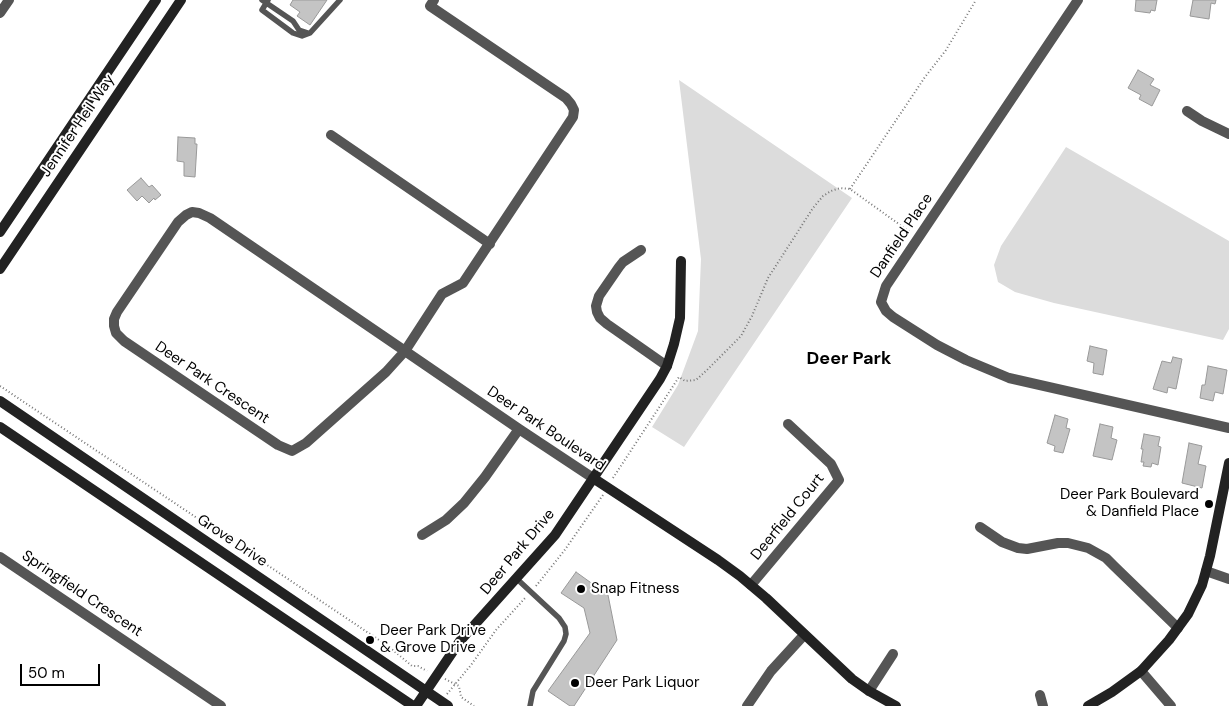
<!DOCTYPE html>
<html>
<head>
<meta charset="utf-8">
<style>
	body { margin:0 }
	#map { position:relative; width:1229px; height:706px; overflow:hidden; background:#fff; font-family:"DM Sans",sans-serif }
	canvas { display:block }
	.scale { position:absolute; left:20px; top:664px; width:80px; height:22px; box-sizing:border-box; border:2px solid #000; border-top:0; padding-left:6px; font-size:15px; line-height:18px; white-space:nowrap; color:#000; -webkit-text-stroke:4px #fff; paint-order:stroke }
</style>
</head>
<body>
<div id="map">
<canvas width="1229" height="706"></canvas>
<div class="scale">50 m</div>
</div>
<script>
const ctx = document.querySelector('canvas').getContext('2d');
ctx.lineJoin = 'round';
function fill(path, color) { ctx.fillStyle = color; ctx.fill(path, 'evenodd'); }
const poly = rows => new Path2D(rows.map(r => 'M' + r).join(''));
function trace(path, color, width, dash) { ctx.strokeStyle = color; ctx.lineWidth = width; ctx.lineCap = dash ? 'butt' : 'round'; ctx.setLineDash(dash || []); ctx.stroke(path); }
function drawText(font, color, halo, rows, align = 'center') {
  ctx.font = font + ' "DM Sans",sans-serif'; ctx.lineWidth = 4; ctx.setLineDash([]); ctx.textBaseline = 'middle'; ctx.strokeStyle = halo; ctx.fillStyle = color; for (const [text, x, y, turn = 0] of rows) {
    ctx.save(); ctx.translate(x, y); ctx.rotate((+turn || 0) * Math.PI / 180); ctx.textAlign = isNaN(turn) ? turn : align; if (halo) ctx.strokeText(text, 0, 0); ctx.fillText(text, 0, 0); ctx.restore();
  }
}
const green = poly([
	[679,80,852,198,684,447,652,427,678,385,698,331,701,259],
	[1066,147,1229,241,1229,329,1223,340,1054,303,1015,292,998,282,994,265,1001,246]
]);
const building = poly([
	[293,0,327,0,310,25,297,16,300,12,290,5,293,0],
	[1136,0,1157,0,1155,11,1151,10,1150,13,1135,11,1136,0],
	[1193,0,1216,0,1215,4,1211,3,1209,19,1190,16,1193,0],
	[1138,70,1154,79,1150,85,1160,90,1152,106,1139,99,1141,95,1128,88,1138,70],
	[178,137,195,138,195,144,197,144,195,177,184,176,184,162,177,161,178,137],
	[141,178,149,187,152,185,161,195,155,200,154,198,149,203,142,196,137,201,127,190,141,178],
	[1090,346,1107,350,1103,375,1093,373,1094,363,1087,361,1090,346],
	[1173,357,1182,359,1176,389,1168,387,1167,393,1153,389,1162,361,1171,363,1173,357],
	[1208,366,1227,370,1223,394,1215,392,1213,401,1200,398,1202,385,1205,385,1208,366],
	[1055,415,1068,419,1066,428,1070,429,1063,453,1054,451,1055,446,1047,443,1055,415],
	[1100,424,1113,427,1111,438,1117,440,1112,460,1093,456,1100,424],
	[1144,434,1160,437,1158,446,1161,447,1158,465,1152,463,1151,467,1143,466,1144,462,1141,462,1143,449,1141,449,1144,434],
	[1189,443,1202,446,1198,464,1206,466,1202,488,1182,483,1189,443],
	[576,572,608,595,617,640,574,706,570,706,548,691,590,633,584,608,561,593,576,572]
]);
const path = poly([
	[850,189,925,77,946,50,976,0],
	[0,386,388,646,412,666,418,666,427,671],
	[613,478,679,377,685,381,696,380,707,370,741,336,752,316,768,278,813,208,823,196,831,191,840,188,850,189,910,232],
	[536,586,564,551,603,495],
	[445,679,459,686,461,697,474,706],
	[447,694,471,665,496,630,526,597]
]);
const lane = poly([
	[262,0,293,21,299,30,308,33],
	[268,0,262,10,293,33,302,36,310,33,340,0],
	[517,579,559,618,565,627,566,634,564,641,533,691,530,706]
]);
const street = poly([
	[434,0,430,6,566,98,571,104,574,110,573,117,463,283,442,294,405,351,386,372,306,443,292,451,278,445,124,341,116,333,114,326,114,319,117,312,178,222,186,215,192,212,199,213,210,218,405,351,519,429,593,478],
	[1078,0,886,286,881,302,886,311,893,317,937,345,966,360,1009,378,1229,428],
	[0,13,9,0],
	[1187,111,1202,121,1229,134],
	[331,135,490,244],
	[641,250,623,262,619,267,599,296,596,306,597,312,600,318,607,324,667,366],
	[980,527,1002,542,1018,548,1027,549,1058,543,1068,543,1088,548,1106,558,1114,566,1178,628],
	[422,535,446,520,464,503,485,477,519,429],
	[0,557,221,706],
	[1206,571,1229,579],
	[751,585,839,480,831,464,788,424],
	[1141,671,1171,706],
	[869,691,893,654],
	[1040,695,1043,706],
	[747,706,771,671,804,635]
]);
const secondary = poly([
	[0,232,156,0],
	[0,269,181,0],
	[0,401,448,706],
	[0,427,413,706],
	[593,478,718,560,740,576,766,598,852,679,869,691,896,706],
	[416,706,460,641,555,535,660,379,667,366,674,344,680,318,681,261],
	[1088,706,1112,692,1141,671,1169,640,1188,614,1202,585,1210,556,1229,463]
]);
const markers = [
	[1209,504,5,"#000"],
	[581,589,5,"#000"],
	[370,640,5,"#000"],
	[575,683,5,"#000"]
];
const streetNames = [
	["Jennifer Heil Way",78,126,-56],
	["Danfield Place",902,236,-56],
	["Deer Park Crescent",212,383,34],
	["Deer Park Boulevard",546,429,34],
	["Deerfield Court",788,517,-51],
	["Grove Drive",232,541,34],
	["Deer Park Drive",518,552,-50],
	["Springfield Crescent",82,594,34]
];
const poiNames = [
	["Deer Park Boulevard",1199,495,"right"],
	["& Danfield Place",1199,512,"right"],
	["Snap Fitness",591,589],
	["Deer Park Drive",380,631],
	["& Grove Drive",380,648],
	["Deer Park Liquor",585,683]
];
const quarterNames = [
	["Deer Park",849,359]
];
fill(green, '#dcdcdc');
fill(building, '#c4c4c4');
trace(building, '#999', 1);
trace(path, '#777', 2, [1, 2.5]);
trace(lane, '#555', 5.5);
trace(street, '#555', 10);
trace(secondary, '#222', 10);
for (const [x, y, r, color] of markers) { const dot = new Path2D(); dot.arc(x, y, r, 0, 2 * Math.PI); ctx.fillStyle = color; ctx.fill(dot); trace(dot, '#fff', 2); }
drawText('15px', '#000', '#fff', streetNames);
drawText('15px', '#000', '#fff', poiNames, 'left');
drawText('bold 18px', '#000', '#fff', quarterNames);
</script>
</body>
</html>
